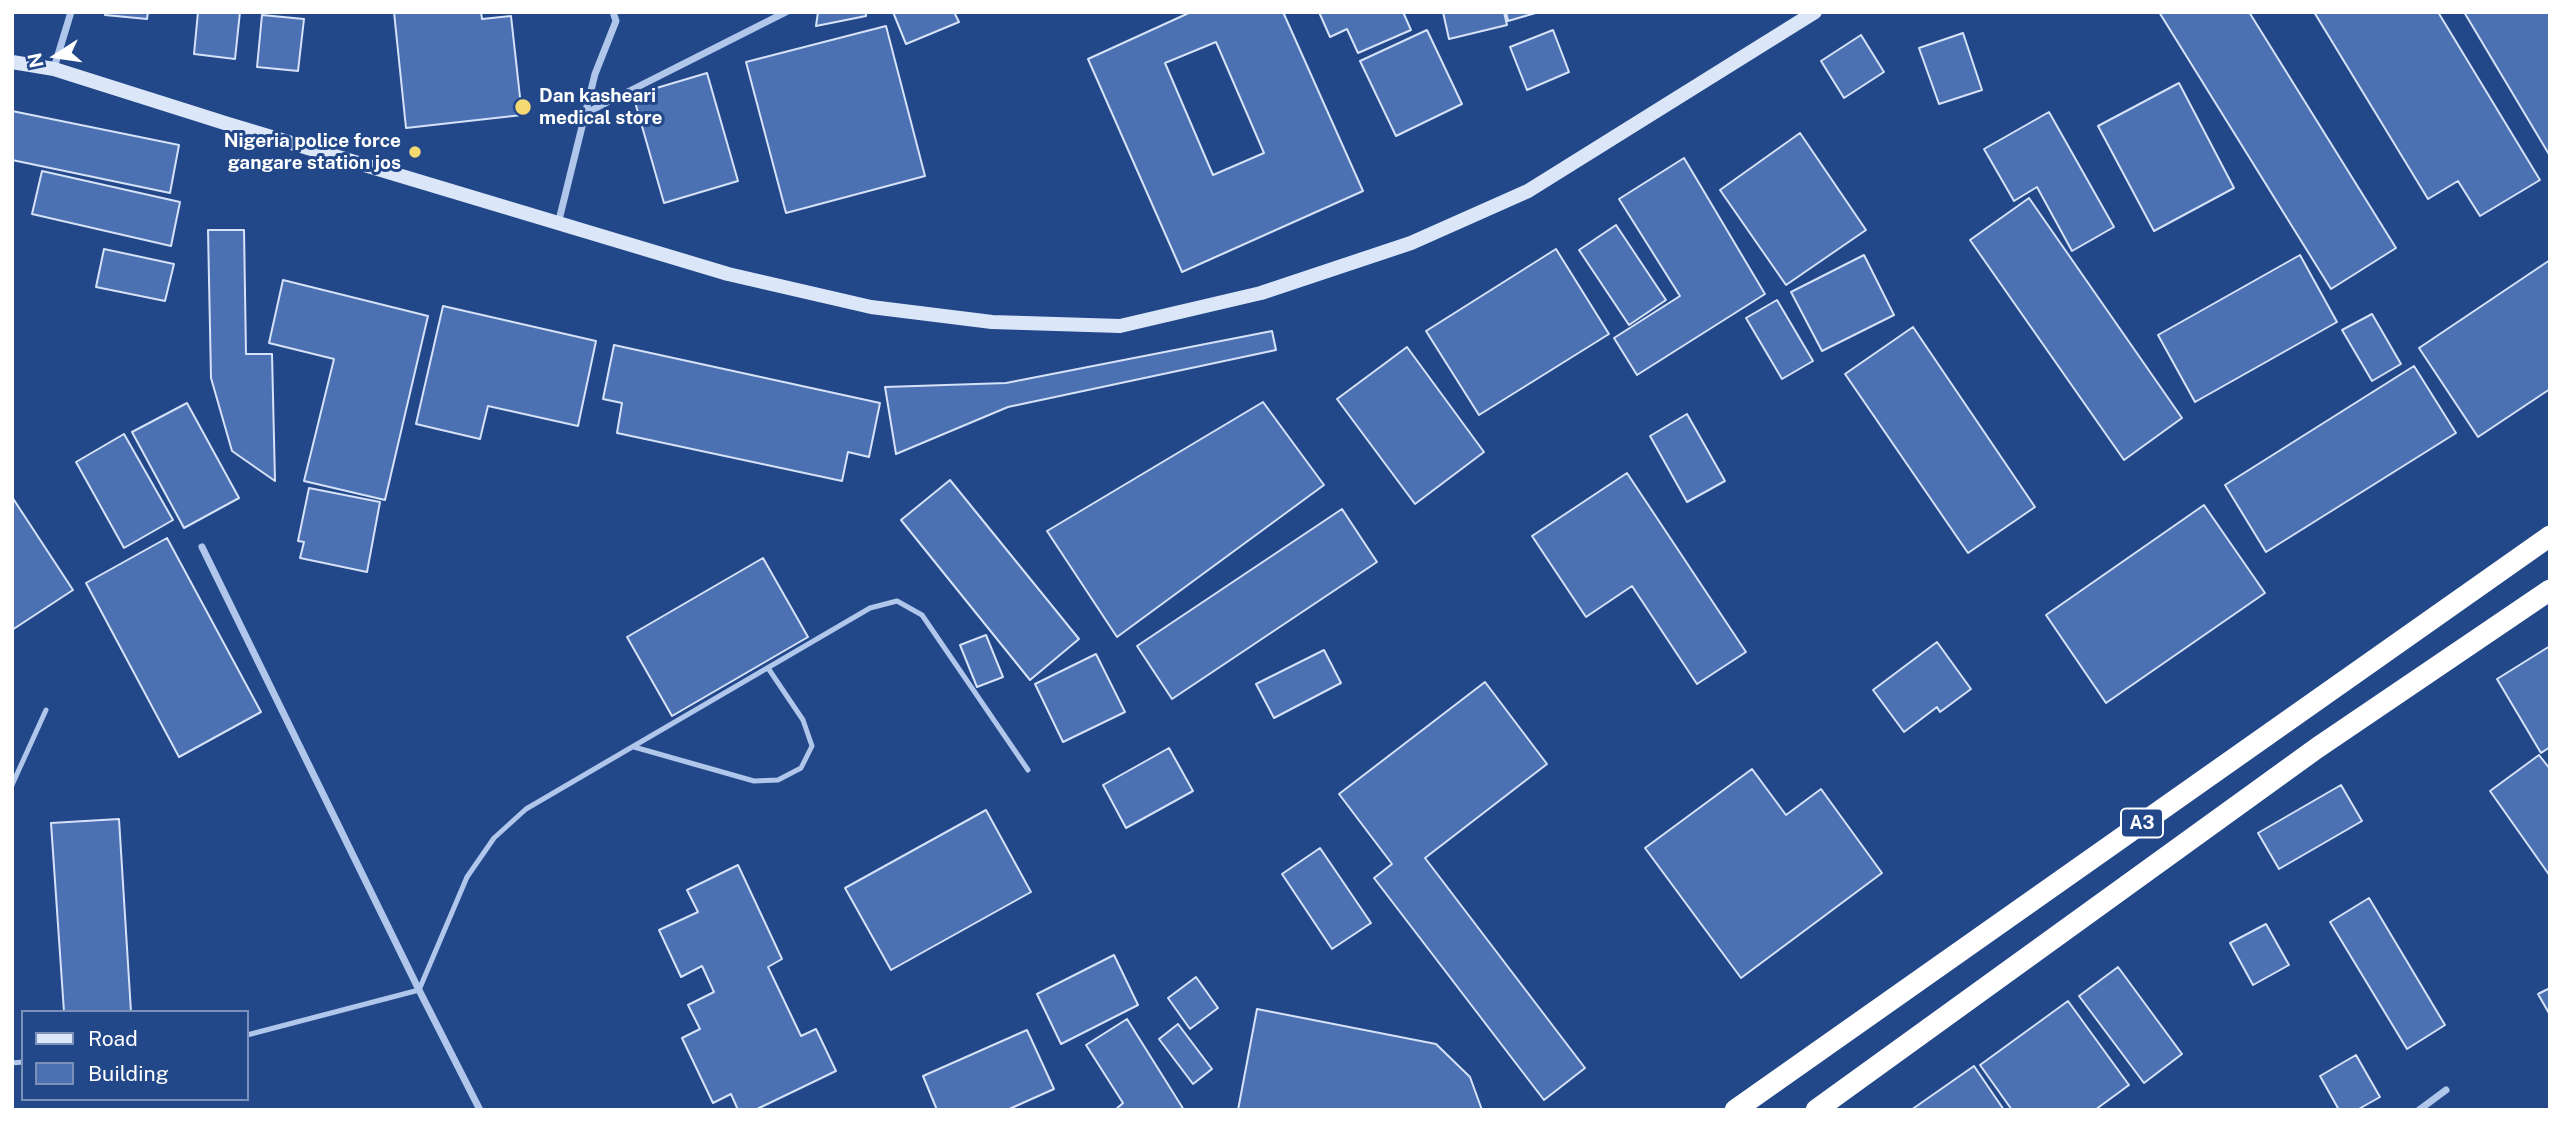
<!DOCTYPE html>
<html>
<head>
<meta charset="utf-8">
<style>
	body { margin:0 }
	#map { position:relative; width:2562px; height:1122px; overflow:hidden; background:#23488a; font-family:"Public Sans",sans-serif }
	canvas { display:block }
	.frame { position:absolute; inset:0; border:14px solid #fff; pointer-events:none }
	.legend { position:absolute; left:21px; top:1010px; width:228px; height:91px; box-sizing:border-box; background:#23488a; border:2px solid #7b91b9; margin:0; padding:9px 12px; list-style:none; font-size:21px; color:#fff }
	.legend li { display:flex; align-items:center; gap:14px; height:35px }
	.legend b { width:35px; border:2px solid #7b91b9 }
	.north { position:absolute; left:21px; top:21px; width:70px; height:70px; -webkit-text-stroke:5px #23488a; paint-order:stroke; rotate:258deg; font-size:19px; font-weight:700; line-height:28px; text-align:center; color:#fff }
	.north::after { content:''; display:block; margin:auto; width:24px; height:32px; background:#fff; clip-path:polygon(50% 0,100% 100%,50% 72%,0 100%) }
</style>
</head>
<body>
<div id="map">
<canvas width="2562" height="1122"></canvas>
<div class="frame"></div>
<ul class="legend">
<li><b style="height:9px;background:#dbe6f8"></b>Road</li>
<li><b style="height:19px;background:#4c71b2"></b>Building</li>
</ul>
<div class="north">N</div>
</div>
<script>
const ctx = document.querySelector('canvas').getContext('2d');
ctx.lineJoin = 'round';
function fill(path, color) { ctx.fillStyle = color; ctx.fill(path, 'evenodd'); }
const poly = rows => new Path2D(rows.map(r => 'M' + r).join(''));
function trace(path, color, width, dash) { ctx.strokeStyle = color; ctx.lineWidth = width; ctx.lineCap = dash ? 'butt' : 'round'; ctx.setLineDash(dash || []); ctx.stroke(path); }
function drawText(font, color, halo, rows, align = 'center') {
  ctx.font = font + ' "Public Sans",sans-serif'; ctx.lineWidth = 6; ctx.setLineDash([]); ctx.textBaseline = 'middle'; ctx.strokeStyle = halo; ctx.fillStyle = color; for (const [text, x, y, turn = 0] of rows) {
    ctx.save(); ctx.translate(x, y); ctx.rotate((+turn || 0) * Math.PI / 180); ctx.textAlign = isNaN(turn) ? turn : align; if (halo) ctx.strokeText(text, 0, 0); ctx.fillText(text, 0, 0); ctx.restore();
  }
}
const building = poly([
	[106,12,148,12,147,19,105,15,106,12],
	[198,12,240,12,235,59,194,54,198,12],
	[394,12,481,12,482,19,511,16,522,115,406,128,394,12],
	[818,12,866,12,866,16,816,26,818,12],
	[893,12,954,12,959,22,906,44,893,12],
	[1191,12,1283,12,1363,191,1182,272,1088,59,1191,12],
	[1216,42,1264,153,1213,175,1165,63,1216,42],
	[1319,12,1403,12,1411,30,1358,53,1347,29,1330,37,1319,12],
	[1443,12,1504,12,1507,25,1449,39,1443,12],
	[1506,12,1539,12,1508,21,1506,12],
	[2159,12,2249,12,2396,248,2331,289,2159,12],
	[2314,12,2438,12,2540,180,2480,216,2458,181,2428,199,2314,12],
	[2464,12,2550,12,2550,156,2464,12],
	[262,15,304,19,298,71,257,67,262,15],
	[886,26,925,176,786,213,746,62,886,26],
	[1427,30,1462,104,1396,136,1360,61,1427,30],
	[1553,30,1569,72,1527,90,1510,47,1553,30],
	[1963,33,1982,90,1939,104,1919,48,1963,33],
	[1861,35,1884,72,1844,98,1821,61,1861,35],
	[707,73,738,181,664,203,633,95,707,73],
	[2179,83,2234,188,2154,231,2098,126,2179,83],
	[12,111,179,145,170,193,12,160,12,111],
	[2049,112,2114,227,2072,251,2037,187,2014,201,1984,149,2049,112],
	[1800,133,1866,230,1786,285,1720,190,1800,133],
	[1684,158,1765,294,1637,375,1614,338,1680,296,1619,199,1684,158],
	[42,171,180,202,171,246,32,214,42,171],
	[2029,198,2182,418,2124,460,1970,240,2029,198],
	[1616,225,1666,300,1629,325,1579,250,1616,225],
	[208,230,244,230,246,354,272,354,275,481,232,451,211,378,208,230],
	[104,249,174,264,165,301,96,287,104,249],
	[1556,249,1609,334,1479,415,1426,331,1556,249],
	[1864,255,1894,315,1822,351,1791,292,1864,255],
	[2300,255,2337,322,2195,402,2158,335,2300,255],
	[2550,260,2550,389,2478,437,2419,348,2550,260],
	[283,280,428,316,385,500,304,481,334,359,269,343,283,280],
	[1777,300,1813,361,1782,379,1746,318,1777,300],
	[443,306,596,341,578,426,488,406,480,439,416,424,443,306],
	[2372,314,2401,364,2372,381,2342,330,2372,314],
	[1913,327,2035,507,1968,553,1845,374,1913,327],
	[1272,331,1276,350,1008,407,896,454,885,387,1006,383,1272,331],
	[614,345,880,403,869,457,848,452,842,481,617,433,622,403,603,399,614,345],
	[1407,347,1484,452,1415,504,1337,399,1407,347],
	[2414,366,2456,433,2266,552,2225,485,2414,366],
	[1263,402,1324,485,1117,637,1047,531,1263,402],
	[187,403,239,498,184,528,132,432,187,403],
	[1687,414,1725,481,1687,502,1650,436,1687,414],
	[124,434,173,520,124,548,76,462,124,434],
	[1627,473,1746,652,1697,684,1632,586,1586,617,1532,536,1627,473],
	[950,480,1079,639,1030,680,901,520,950,480],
	[309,488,380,502,367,572,300,558,304,542,298,541,309,488],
	[12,497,73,590,12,630,12,497],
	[2204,505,2265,593,2106,703,2046,615,2204,505],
	[1342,509,1377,562,1172,699,1137,646,1342,509],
	[167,538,261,712,179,757,86,583,167,538],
	[763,558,808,637,672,716,627,637,763,558],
	[986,635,1003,677,977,687,960,645,986,635],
	[1937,642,1971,689,1940,712,1937,707,1904,732,1873,690,1937,642],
	[2550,646,2550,747,2541,753,2497,679,2550,646],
	[1324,650,1341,683,1274,718,1256,684,1324,650],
	[1096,654,1125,712,1063,742,1035,684,1096,654],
	[1485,682,1547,764,1425,858,1585,1068,1544,1100,1374,878,1392,864,1339,794,1485,682],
	[1169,748,1193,791,1126,828,1103,785,1169,748],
	[2539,755,2550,769,2550,876,2490,791,2539,755],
	[1752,769,1786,815,1821,789,1882,873,1741,978,1645,848,1752,769],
	[2341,785,2362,821,2279,869,2258,833,2341,785],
	[986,810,1031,892,891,970,845,888,986,810],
	[119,819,131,1012,64,1012,51,823,119,819],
	[1320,848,1371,923,1332,949,1282,874,1320,848],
	[738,865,782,959,768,967,801,1036,816,1029,836,1071,755,1110,738,1110,731,1094,713,1103,682,1038,700,1029,688,1005,714,992,702,966,681,977,659,930,698,912,687,890,738,865],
	[2369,898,2445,1025,2407,1049,2330,922,2369,898],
	[2266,924,2289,965,2253,985,2230,943,2266,924],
	[1114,955,1138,1005,1061,1044,1037,994,1114,955],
	[2118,967,2182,1054,2144,1083,2079,996,2118,967],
	[1196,977,1218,1008,1190,1029,1168,998,1196,977],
	[2550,988,2550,1015,2538,994,2550,988],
	[2068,1001,2129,1085,2095,1110,2012,1110,1980,1065,2068,1001],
	[1257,1009,1436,1044,1470,1077,1482,1110,1238,1110,1257,1009],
	[1127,1019,1184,1110,1115,1110,1123,1103,1086,1045,1127,1019],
	[1178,1024,1212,1069,1193,1084,1159,1039,1178,1024],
	[1027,1030,1054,1089,1007,1110,937,1110,923,1076,1027,1030],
	[2356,1055,2380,1097,2357,1110,2339,1110,2320,1076,2356,1055],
	[1974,1066,2004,1110,1911,1110,1974,1066]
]);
const lane = poly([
	[634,747,754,781,778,780,801,768,812,746,803,720,768,668],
	[12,785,46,710],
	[247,1035,419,990,467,877,494,838,526,809,870,608,897,601,922,615,1028,770],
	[12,1063,23,1062]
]);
const street = poly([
	[54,68,71,12],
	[586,113,786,12],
	[558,224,595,74,616,21,613,12],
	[202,547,419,990,480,1110],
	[2419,1110,2446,1090]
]);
const secondary = poly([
	[12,62,54,69,228,124,728,274,871,307,992,322,1120,326,1261,293,1411,243,1528,191,1815,12]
]);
const highway = poly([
	[1735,1110,2550,536],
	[1816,1110,2317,748,2550,590]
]);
const markers = [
	[523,107,9,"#f5d973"],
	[415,152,7,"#f5d973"]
];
const shields = [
	[2142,823,42]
];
const shieldNames = [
	["A3",2142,823]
];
const poiNames = [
	["Dan kasheari",539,96],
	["medical store",539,118],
	["Nigeria police force",401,141,"right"],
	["gangare station jos",401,163,"right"]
];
fill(building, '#4c71b2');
trace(building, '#d5e2f8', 2);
trace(lane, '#b0c6ea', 5);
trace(street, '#b0c6ea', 7);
trace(secondary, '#dbe6f8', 14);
trace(highway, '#fff', 21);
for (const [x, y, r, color] of markers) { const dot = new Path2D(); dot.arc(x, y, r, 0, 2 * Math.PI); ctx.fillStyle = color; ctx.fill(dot); trace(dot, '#23488a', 2.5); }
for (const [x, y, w] of shields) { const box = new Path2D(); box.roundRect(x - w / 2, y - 14.5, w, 29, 5); ctx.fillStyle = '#23488a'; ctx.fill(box); trace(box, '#fff', 2); }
drawText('bold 18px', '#fff', null, shieldNames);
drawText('bold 19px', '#fff', '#23488a', poiNames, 'left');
</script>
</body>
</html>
